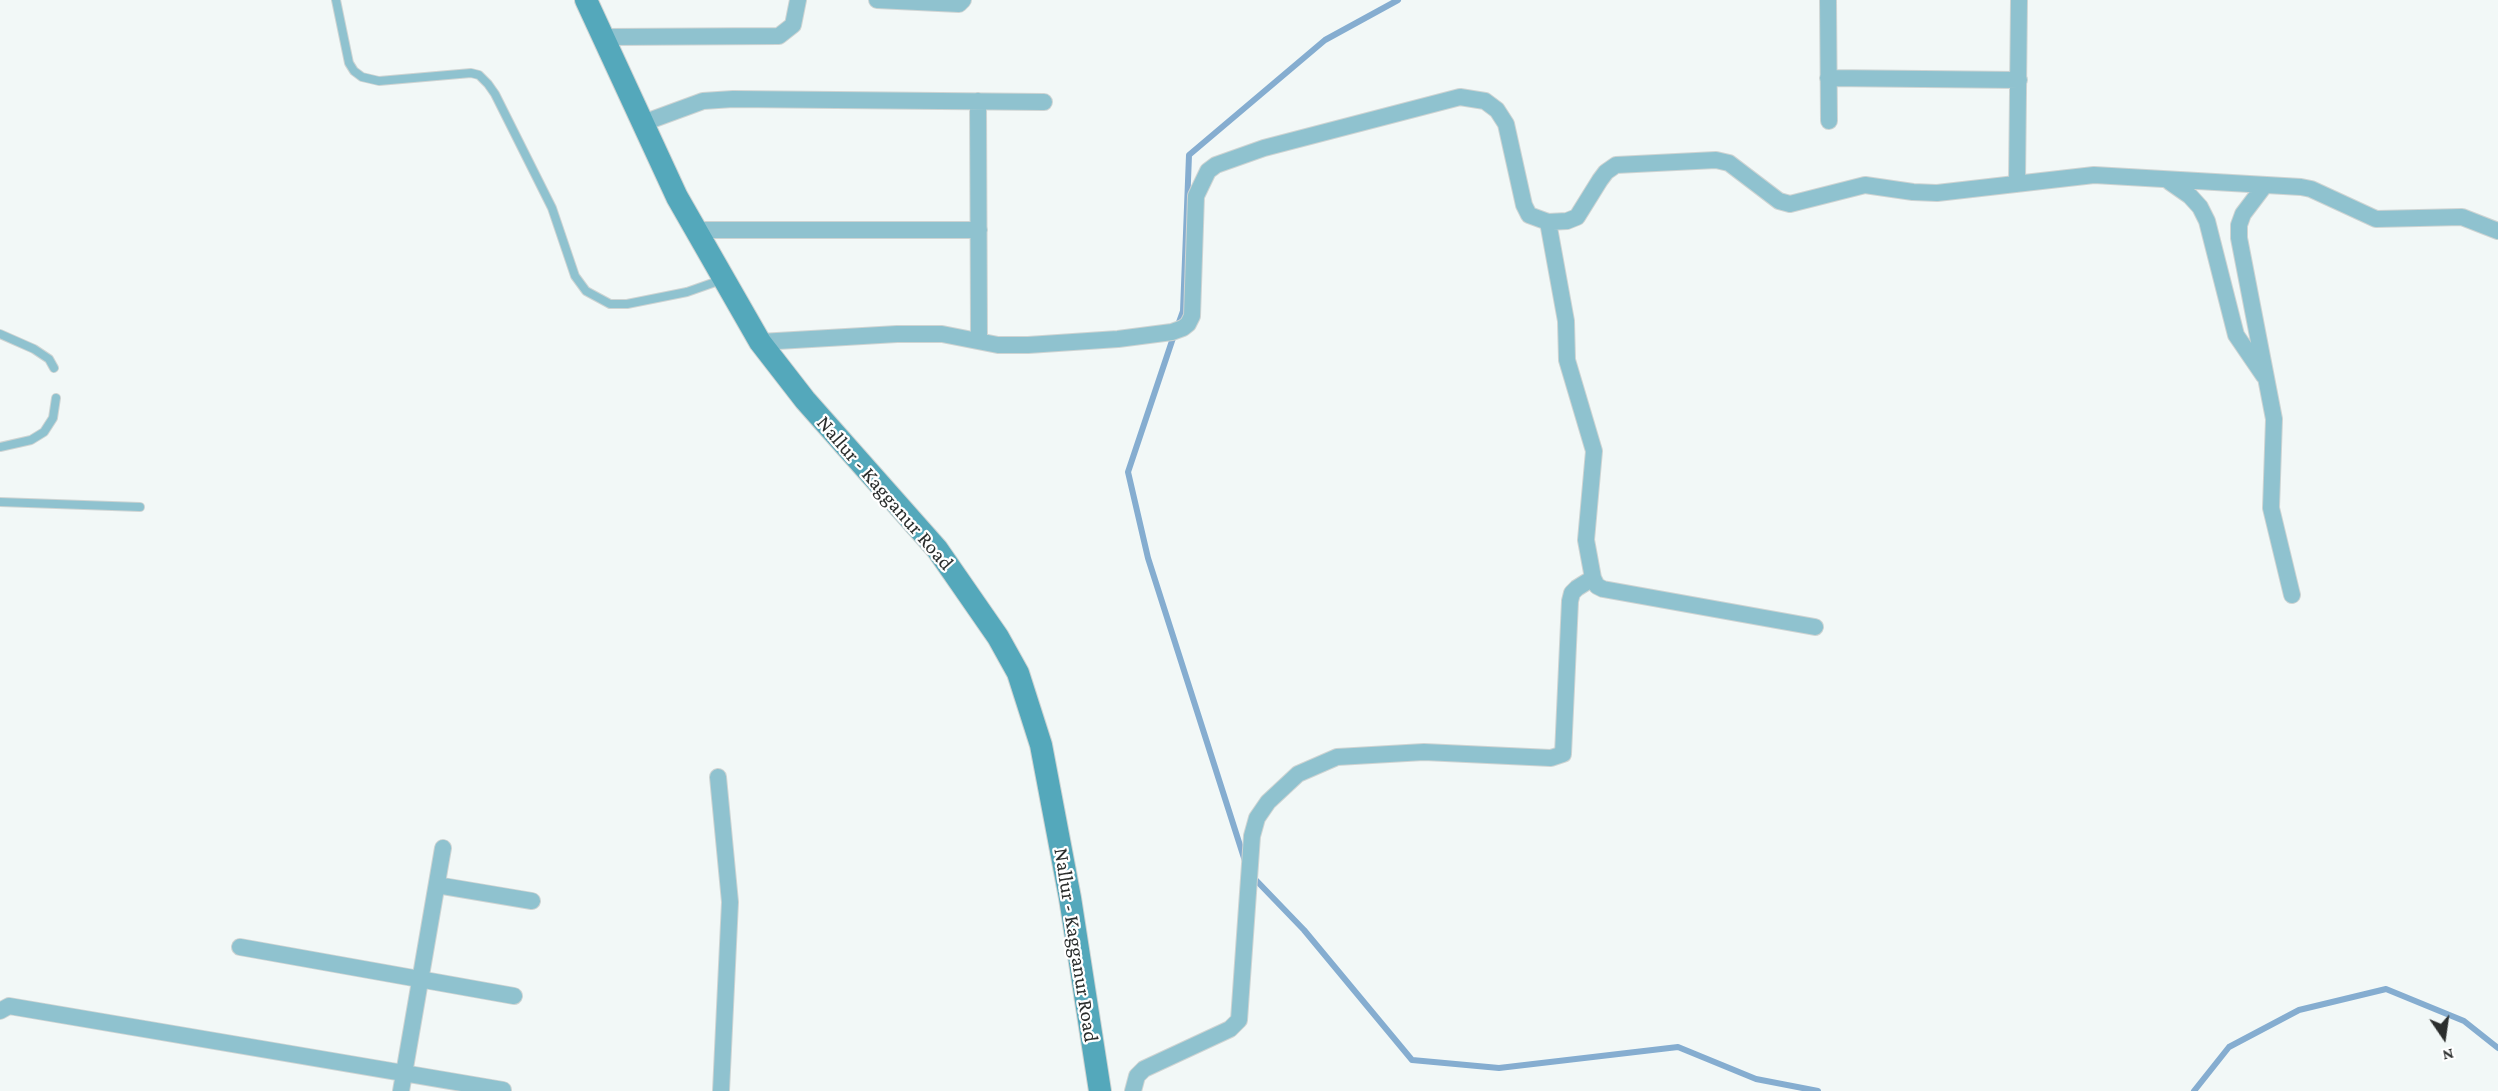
<!DOCTYPE html>
<html>
<head>
<meta charset="utf-8">
<style>
	body { margin:0 }
	#map { position:relative; width:2498px; height:1091px; overflow:hidden; background:#f2f8f7; font-family:"Crimson Pro",serif }
	canvas { display:block }
	.north { position:absolute; left:2414px; top:1007px; width:60px; height:60px; -webkit-text-stroke:4px #fff; paint-order:stroke; rotate:167deg; font-size:16px; font-weight:700; line-height:24px; text-align:center; color:#2b2e2d }
	.north::after { content:''; display:block; margin:auto; width:21px; height:27px; background:#2b2e2d; clip-path:polygon(50% 0,100% 100%,50% 72%,0 100%) }
</style>
</head>
<body>
<div id="map">
<canvas width="2498" height="1091"></canvas>
<div class="north">N</div>
</div>
<script>
const ctx = document.querySelector('canvas').getContext('2d');
ctx.lineJoin = 'round';
const poly = rows => new Path2D(rows.map(r => 'M' + r).join(''));
function trace(path, color, width, dash) { ctx.strokeStyle = color; ctx.lineWidth = width; ctx.lineCap = dash ? 'butt' : 'round'; ctx.setLineDash(dash || []); ctx.stroke(path); }
function drawText(font, color, halo, rows, align = 'center') {
  ctx.font = font + ' "Crimson Pro",serif'; ctx.lineWidth = 4.5; ctx.setLineDash([]); ctx.textBaseline = 'middle'; ctx.strokeStyle = halo; ctx.fillStyle = color; for (const [text, x, y, turn = 0] of rows) {
    ctx.save(); ctx.translate(x, y); ctx.rotate((+turn || 0) * Math.PI / 180); ctx.textAlign = isNaN(turn) ? turn : align; if (halo) ctx.strokeText(text, 0, 0); ctx.fillText(text, 0, 0); ctx.restore();
  }
}
const stream = poly([
	[1178,325,1183,311,1189,155,1325,40,1398,0],
	[1174,335,1128,472,1148,558,1245,861],
	[1251,875,1304,930,1412,1060,1499,1068,1678,1047,1756,1079,1818,1091],
	[2194,1091,2229,1047,2299,1010,2386,989,2464,1021,2498,1048]
]);
const service = poly([
	[336,0,349,63,354,71,362,77,379,81,471,73,479,75,488,84,495,94,552,208,575,276,586,291,610,304,627,304,687,292,724,279],
	[0,334,34,349,49,359,54,368],
	[0,447,31,440,44,432,53,418,56,398],
	[0,502,140,507]
]);
const minor = poly([
	[877,0,959,4,963,0],
	[1828,0,1829,121],
	[604,37,779,36,793,25,798,0],
	[1828,78,2019,80],
	[978,101,979,341],
	[643,123,703,101,733,99,1044,102],
	[2167,180,2190,196,2200,207,2207,221,2236,335,2264,376],
	[2017,184,2019,0],
	[2265,185,2243,214,2239,225,2239,238,2274,419,2271,508,2292,595],
	[1548,222,1566,321,1567,360,1594,451,1586,540,1593,578,1597,586,1603,589,1815,627],
	[696,230,979,230],
	[760,342,897,334,942,334,998,345,1028,345,1118,339,1172,332,1183,328,1188,324,1192,316,1196,196,1208,171,1216,165,1264,148,1460,97,1485,101,1497,110,1506,124,1524,205,1529,215,1548,222,1567,221,1577,217,1600,180,1606,172,1616,165,1716,160,1729,163,1779,201,1790,204,1865,185,1913,192,1937,193,2094,175,2301,187,2311,189,2376,219,2462,217,2498,231],
	[718,777,730,902,721,1091],
	[437,885,532,901],
	[240,947,514,996],
	[0,1011,9,1006,503,1090],
	[401,1091,443,848],
	[1133,1091,1137,1076,1144,1069,1230,1029,1239,1020,1252,836,1257,818,1268,802,1298,774,1337,757,1424,752,1551,758,1563,754,1570,601,1572,593,1577,588,1593,578]
]);
const secondary = poly([
	[586,0,677,197,760,342,805,400,937,549,998,637,1018,673,1041,745,1070,898,1100,1091]
]);
const streetNames = [
	["Nallur - Kagganur Road",885,493,49],
	["Nallur - Kagganur Road",1076,945,81]
];
trace(stream, '#85add0', 6);
trace(service, '#ced4d3', 10);
trace(minor, '#ced4d3', 18);
trace(secondary, '#ced4d3', 24);
trace(service, '#8fc2cf', 8);
trace(minor, '#8fc2cf', 16);
trace(secondary, '#54a8bb', 22);
drawText('21px', '#2b2e2d', '#fff', streetNames);
</script>
</body>
</html>
